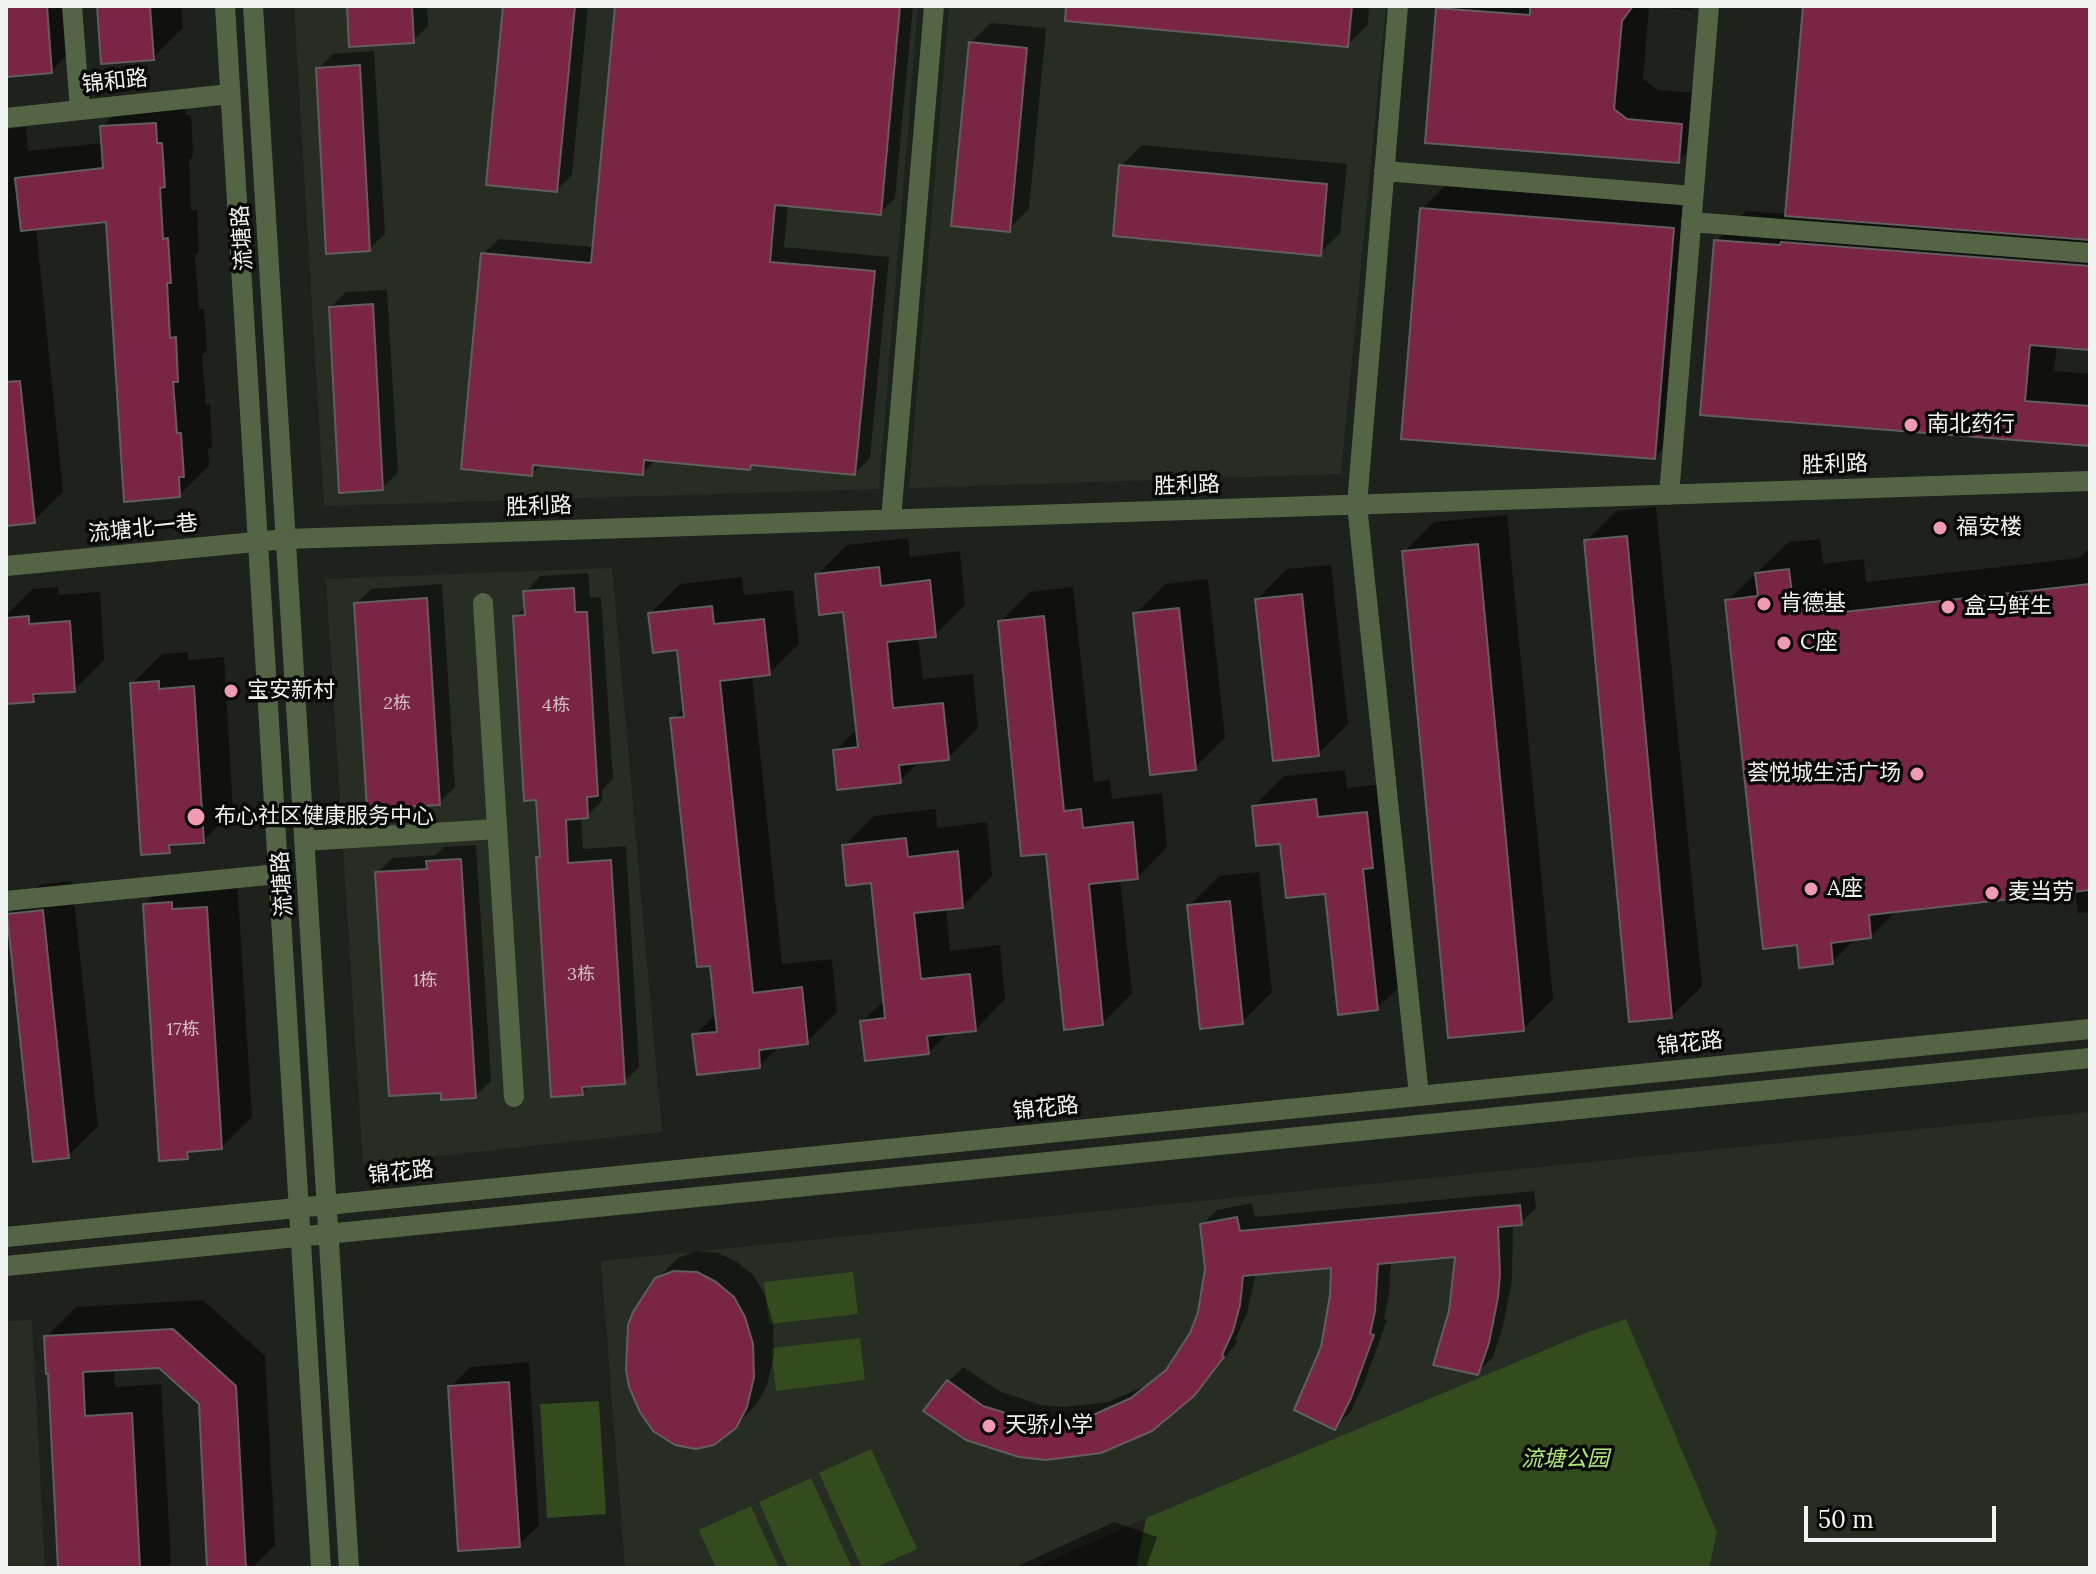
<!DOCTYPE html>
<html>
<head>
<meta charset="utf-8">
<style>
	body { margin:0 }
	#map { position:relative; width:2096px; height:1574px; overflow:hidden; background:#1e211c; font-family:Lora,serif }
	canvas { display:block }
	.frame { position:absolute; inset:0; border:8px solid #f1f3f0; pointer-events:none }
	.scale { position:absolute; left:1804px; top:1506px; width:192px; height:36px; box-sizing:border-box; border:4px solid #f1f3f0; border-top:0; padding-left:10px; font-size:24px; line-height:28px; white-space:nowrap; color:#f1f3f0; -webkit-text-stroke:6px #090a08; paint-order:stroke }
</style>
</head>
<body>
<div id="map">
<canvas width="2096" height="1574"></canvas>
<div class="frame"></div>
<div class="scale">50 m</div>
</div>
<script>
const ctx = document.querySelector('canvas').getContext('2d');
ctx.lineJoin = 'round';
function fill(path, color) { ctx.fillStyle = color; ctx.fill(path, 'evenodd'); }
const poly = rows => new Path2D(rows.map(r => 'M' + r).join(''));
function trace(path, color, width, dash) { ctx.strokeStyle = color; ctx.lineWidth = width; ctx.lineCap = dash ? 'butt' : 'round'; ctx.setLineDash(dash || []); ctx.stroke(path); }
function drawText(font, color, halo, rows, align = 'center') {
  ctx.font = font + ' Lora,"Noto Sans SC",serif'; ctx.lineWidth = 7; ctx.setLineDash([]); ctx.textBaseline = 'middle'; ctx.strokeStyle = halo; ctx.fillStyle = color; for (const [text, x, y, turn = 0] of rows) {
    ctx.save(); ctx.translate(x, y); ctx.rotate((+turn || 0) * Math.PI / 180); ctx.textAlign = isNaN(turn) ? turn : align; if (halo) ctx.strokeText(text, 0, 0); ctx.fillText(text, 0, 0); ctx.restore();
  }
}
const built = poly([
	[294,6,918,6,879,489,324,506],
	[949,6,1386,6,1341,474,909,488],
	[612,568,662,1132,363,1164,326,579],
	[2090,1112,2090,1568,1709,1568,1717,1533,1583,1334,1146,1518,1034,1568,625,1568,601,1261],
	[32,1320,45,1568,6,1568,6,1321]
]);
const green = poly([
	[853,1272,858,1314,769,1324,764,1282],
	[1626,1319,1717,1533,1709,1568,1136,1568,1146,1518,1583,1334],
	[860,1338,865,1380,776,1391,771,1348],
	[599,1401,606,1514,547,1518,540,1404],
	[871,1449,917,1549,874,1568,862,1568,819,1473],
	[811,1478,852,1568,788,1568,759,1502],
	[751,1506,779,1568,716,1568,699,1530]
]);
const shadow = poly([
	[6,6,78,6,81,41,51,71,6,75],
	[99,6,181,6,183,28,153,58],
	[349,6,427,6,428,26,413,41],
	[505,6,588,6,572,175,557,190],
	[617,6,913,6,895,198,880,213,788,204,784,247,889,257,870,458,855,473,755,463,749,468,656,460,642,473,541,464,532,474,483,254,499,239,594,247],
	[1106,6,1369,6,1368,25,1347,45],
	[1438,6,1695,6,1690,10,1649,7,1643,79,1658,90,1711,94,1708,131,1678,161,1427,141],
	[1804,6,2090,6,2090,348,2057,345,2054,371,2090,374,2090,444,1716,241,1746,211,1787,214],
	[991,23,1046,28,1029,209,1009,229,970,43],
	[374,51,385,234,369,249,318,69,333,54],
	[184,95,186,115,191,115,193,156,189,160,191,210,197,210,199,252,195,256,199,309,204,309,207,350,202,356,206,405,210,404,212,446,208,450,209,466,179,495,108,220,36,227,63,492,34,521,6,524,6,129,26,127,28,151,103,143,102,127,132,98],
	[1142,145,1347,164,1340,233,1320,253,1121,166],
	[1452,179,1703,199,1684,427,1654,457,1422,209],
	[387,290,398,473,382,488,331,307,346,292],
	[1656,507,1702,986,1672,1016,1586,541,1616,511],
	[1507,515,1553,999,1523,1029,1404,552,1434,522],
	[908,538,910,557,960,551,965,605,935,635,918,637,923,679,973,674,978,728,948,758,921,760,900,781,835,751,858,728,845,609,817,575,847,545],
	[1820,539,1823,564,1864,559,1866,582,2079,558,2090,547,2090,912,2078,913,2075,890,1897,910,1870,937,1856,938,1832,962,1798,942,1727,601,1789,542],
	[1331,565,1348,724,1318,754,1257,599,1287,569],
	[588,573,590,598,601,597,613,779,602,790,602,801,587,816,581,817,583,849,626,846,639,1067,624,1082,590,1085,582,1093,539,858,542,855,538,798,515,617,526,606,525,592,540,576],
	[742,577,744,595,793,590,799,644,769,674,752,675,782,964,832,959,837,1012,807,1042,780,1045,759,1066,695,1035,717,1013,712,964,673,719,685,707,679,648,650,614,680,584],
	[1208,579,1225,738,1195,768,1135,614,1165,584],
	[442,584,455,787,439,803,356,604,371,589],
	[58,587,58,595,100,592,104,660,74,690,41,692,33,700,6,688,6,615,32,589],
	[1073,587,1094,782,1110,780,1112,799,1162,793,1167,847,1138,877,1120,879,1132,993,1102,1023,1047,852,1000,622,1030,592],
	[188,652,188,660,224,657,233,811,203,841,177,842,169,851,132,684,162,654],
	[1345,770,1347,788,1397,783,1402,836,1393,845,1407,979,1377,1008,1327,891,1254,806,1284,776],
	[936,809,937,828,987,822,992,876,963,906,946,908,950,951,1000,945,1005,999,976,1029,949,1032,928,1053,862,1022,885,1000,872,881,844,846,874,816],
	[476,845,491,1081,475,1096,377,873,392,858,436,855,444,847],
	[1259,872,1272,992,1242,1022,1189,906,1219,876],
	[175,874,237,878,252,1117,222,1147,195,1149,187,1157,145,904],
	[72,881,98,1126,68,1156,9,915,39,885],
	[1534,1191,1536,1208,1521,1223,1513,1224,1512,1280,1503,1326,1493,1357,1478,1372,1451,1312,1457,1255,1391,1260,1389,1294,1384,1319,1387,1320,1365,1381,1350,1413,1334,1428,1323,1347,1332,1295,1333,1266,1256,1273,1247,1313,1235,1340,1238,1341,1209,1378,1173,1414,1046,1458,948,1382,963,1367,999,1391,1041,1405,1064,1407,1108,1402,1149,1384,1171,1365,1192,1334,1200,1313,1207,1269,1202,1225,1217,1210,1252,1203,1255,1217],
	[696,1251,718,1253,737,1262,754,1276,765,1296,773,1323,774,1355,767,1385,756,1405,735,1427,657,1279,678,1258],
	[203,1300,265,1356,275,1545,252,1568,209,1568,200,1403,160,1366,114,1369,115,1387,161,1384,171,1563,165,1568,60,1568,46,1337,76,1307],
	[529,1362,539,1525,519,1545,450,1387,470,1367],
	[1114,1522,1157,1537,1146,1568,1014,1568]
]);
const building = poly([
	[6,6,47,6,52,73,6,77,6,6],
	[97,6,150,6,154,60,101,64,97,6],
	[347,6,412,6,414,43,349,47,347,6],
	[503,6,575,6,557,192,486,185,503,6],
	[615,6,900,6,881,215,775,205,770,262,875,271,855,475,751,465,750,470,644,460,643,475,533,465,532,476,461,469,481,253,591,263,615,6],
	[1066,6,1352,6,1348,47,1065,21,1066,6],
	[1530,6,1633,6,1622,21,1614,109,1627,119,1682,124,1679,163,1425,143,1436,8,1530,15,1530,6],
	[1803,6,2090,6,2090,240,1785,216,1803,6],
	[969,42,1027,48,1010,232,951,226,969,42],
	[360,65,370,251,326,254,316,68,360,65],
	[156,123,157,143,162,143,165,187,160,188,163,239,168,238,171,283,167,283,170,338,176,337,178,382,173,382,177,433,181,433,184,477,179,477,180,497,124,502,106,222,21,231,15,178,103,168,100,126,156,123],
	[1119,165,1327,184,1321,256,1113,236,1119,165],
	[1420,208,1674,228,1655,459,1401,439,1420,208],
	[1714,240,1780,245,1781,242,2090,266,2090,350,2030,345,2025,401,2090,406,2090,446,1700,415,1714,240],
	[373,304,383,490,339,493,329,307,373,304],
	[20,381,35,523,6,526,6,382,20,381],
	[1627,536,1672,1018,1629,1022,1584,540,1627,536],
	[1478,544,1524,1031,1448,1038,1402,551,1478,544],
	[879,567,881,586,930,580,936,637,887,642,893,708,943,703,949,760,899,765,901,783,837,790,833,750,858,747,843,612,819,615,815,574,879,567],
	[1789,569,1792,594,1833,590,1835,613,2090,584,2090,890,1869,915,1871,938,1831,943,1833,964,1799,968,1797,945,1763,949,1725,600,1758,596,1755,573,1789,569],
	[574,588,575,612,587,612,598,796,587,797,588,818,566,820,568,863,611,860,625,1084,582,1087,583,1095,551,1097,536,857,540,857,536,800,524,801,513,616,525,615,523,591,574,588],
	[1302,594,1319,756,1273,761,1255,599,1302,594],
	[427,598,440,805,367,809,354,603,427,598],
	[712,606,714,624,764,619,770,675,720,681,753,993,802,987,808,1044,759,1050,760,1068,697,1075,692,1034,717,1032,710,966,697,967,670,718,684,717,677,650,653,653,648,613,712,606],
	[1179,608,1196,770,1150,775,1133,613,1179,608],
	[29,616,29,624,70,621,75,692,33,694,34,702,6,704,6,618,29,616],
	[1044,616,1064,811,1081,809,1083,828,1133,822,1138,879,1089,884,1103,1025,1064,1030,1046,854,1021,856,998,621,1044,616],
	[159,681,159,689,194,686,204,843,169,845,170,853,141,855,130,683,159,681],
	[1316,799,1318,817,1367,812,1373,868,1363,869,1378,1010,1338,1015,1325,894,1286,898,1280,844,1256,846,1252,806,1316,799],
	[906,838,908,857,958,851,963,908,914,913,921,979,970,974,976,1031,927,1036,929,1054,865,1061,860,1021,885,1018,871,883,846,886,842,845,906,838],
	[461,859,476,1098,441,1100,441,1093,389,1096,375,872,427,869,426,861,461,859],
	[1230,901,1243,1024,1200,1029,1187,905,1230,901],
	[172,902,172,909,207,907,222,1149,187,1152,188,1159,159,1161,143,904,172,902],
	[43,910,69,1158,33,1162,7,914,43,910],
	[1520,1205,1522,1225,1498,1227,1500,1274,1498,1297,1489,1343,1478,1375,1433,1365,1449,1311,1455,1257,1378,1264,1375,1311,1370,1334,1374,1335,1351,1398,1335,1430,1294,1410,1321,1347,1330,1295,1331,1268,1243,1276,1240,1305,1233,1331,1222,1355,1224,1357,1194,1396,1152,1431,1101,1453,1046,1460,1019,1457,966,1440,923,1411,947,1380,983,1406,1025,1419,1047,1421,1091,1416,1131,1398,1166,1370,1190,1333,1198,1312,1205,1269,1200,1224,1237,1217,1240,1231,1520,1205],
	[674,1271,697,1272,716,1282,734,1297,745,1317,753,1344,754,1377,747,1407,736,1428,714,1445,696,1449,675,1445,653,1431,640,1412,629,1387,626,1370,628,1325,633,1312,655,1278,674,1271],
	[173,1329,236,1386,246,1568,207,1568,199,1404,159,1368,83,1372,85,1416,132,1413,140,1568,58,1568,48,1374,46,1374,44,1336,173,1329],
	[509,1382,520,1547,458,1551,448,1386,509,1382]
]);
const minor = poly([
	[72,6,80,110],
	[225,6,321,1568],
	[253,6,349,1568],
	[1398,6,1357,505,1419,1095],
	[6,118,230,94],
	[1384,171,1693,196],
	[1691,222,2090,253],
	[1669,495,1709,6],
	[891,519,934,6],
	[6,566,286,539,2090,481],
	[483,603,514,1097],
	[304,841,497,829],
	[6,901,278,874],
	[6,1237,2090,1029],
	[6,1266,2090,1058]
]);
const markers = [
	[1911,425,8,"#f19ab3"],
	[1940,528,8,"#f19ab3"],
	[1764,604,8,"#f19ab3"],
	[1948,607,8,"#f19ab3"],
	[1784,643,8,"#f19ab3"],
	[231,691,8,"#f19ab3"],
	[1917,774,8,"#f19ab3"],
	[196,817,10,"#f19ab3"],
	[1811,889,8,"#f19ab3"],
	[1992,893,8,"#f19ab3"],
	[989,1426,8,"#f19ab3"]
];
const numberNames = [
	["2栋",397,704],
	["4栋",556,706],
	["3栋",581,975],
	["1栋",425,981],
	["17栋",183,1030]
];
const streetNames = [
	["锦和路",115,82,-6],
	["流塘路",243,238,-94],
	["胜利路",1835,465,-2],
	["胜利路",1187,486,-2],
	["胜利路",539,507,-2],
	["流塘北一巷",143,529,-6],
	["流塘路",283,884,-94],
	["锦花路",1690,1044,-6],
	["锦花路",1046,1109,-6],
	["锦花路",401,1173,-6]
];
const poiNames = [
	["南北药行",1927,425],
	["福安楼",1956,528],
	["肯德基",1780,604],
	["盒马鲜生",1964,607],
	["C座",1800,643],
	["宝安新村",247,691],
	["荟悦城生活广场",1901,774,"right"],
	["布心社区健康服务中心",214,817],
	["A座",1827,889],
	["麦当劳",2008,893],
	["天骄小学",1005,1426]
];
const parkNames = [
	["流塘公园",1565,1460]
];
fill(built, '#282d23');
fill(green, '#344b1e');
fill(shadow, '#0007');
fill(building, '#7a2545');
trace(building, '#645d5f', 2);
trace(minor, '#546545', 20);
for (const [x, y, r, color] of markers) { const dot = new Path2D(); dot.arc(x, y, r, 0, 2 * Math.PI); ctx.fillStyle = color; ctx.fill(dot); trace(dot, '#090a08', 3); }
drawText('18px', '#d3c0c5', null, numberNames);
drawText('22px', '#f1f3f0', '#090a08', streetNames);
drawText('22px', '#f1f3f0', '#090a08', poiNames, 'left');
drawText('italic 22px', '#b1e97d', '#090a08', parkNames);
</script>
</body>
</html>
